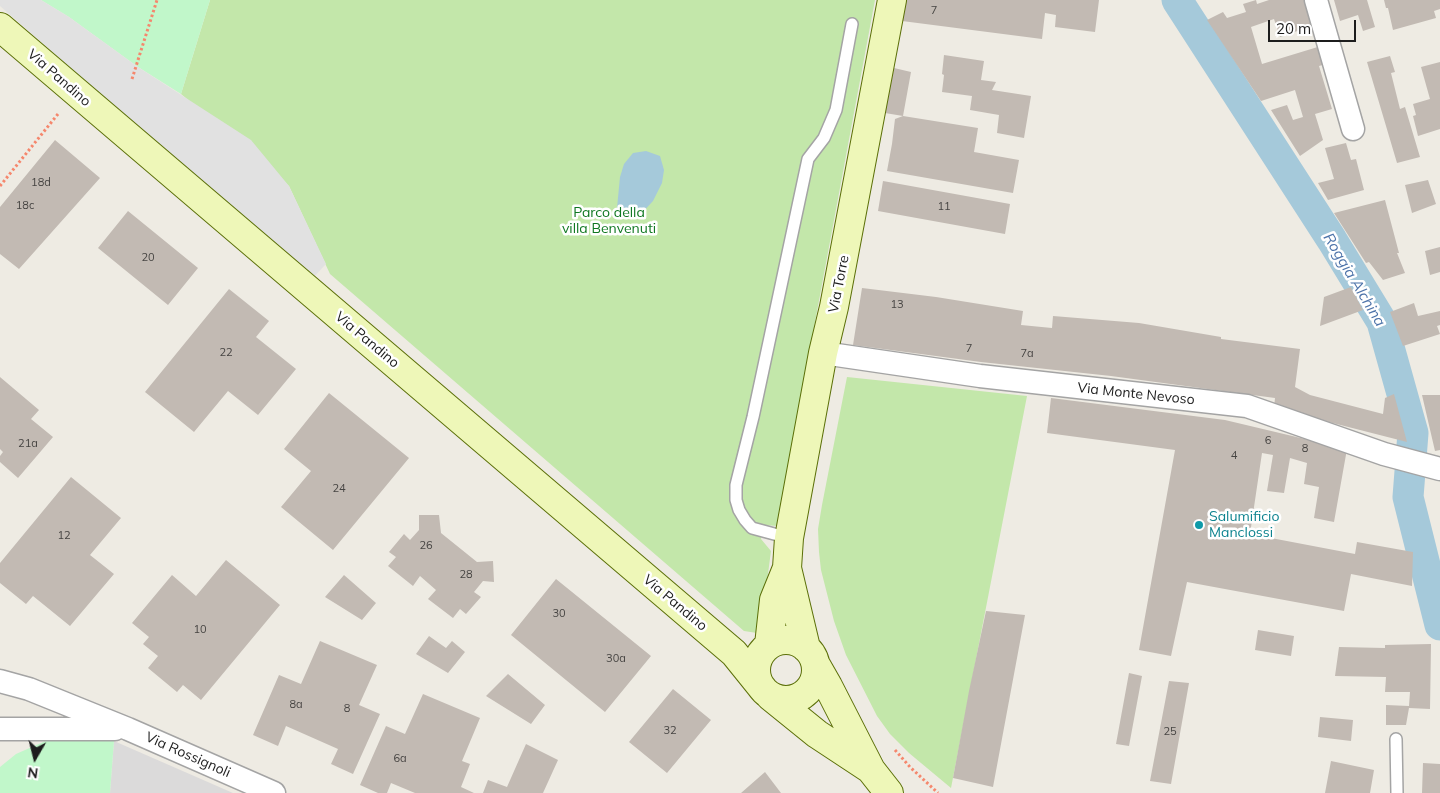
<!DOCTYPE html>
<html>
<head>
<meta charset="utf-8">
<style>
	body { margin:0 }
	#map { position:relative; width:1440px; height:793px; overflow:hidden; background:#eeebe3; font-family:Mulish,sans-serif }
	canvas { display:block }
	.north { position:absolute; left:10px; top:733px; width:50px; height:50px; -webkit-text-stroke:4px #fff; paint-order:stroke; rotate:188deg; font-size:14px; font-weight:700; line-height:20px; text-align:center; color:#1d1d1d }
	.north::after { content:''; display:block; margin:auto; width:18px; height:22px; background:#1d1d1d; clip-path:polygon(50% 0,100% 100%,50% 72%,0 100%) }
	.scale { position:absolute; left:1268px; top:20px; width:88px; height:22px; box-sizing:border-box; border:2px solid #1d1d1d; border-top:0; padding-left:6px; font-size:15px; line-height:18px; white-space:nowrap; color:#1d1d1d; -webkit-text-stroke:4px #fff; paint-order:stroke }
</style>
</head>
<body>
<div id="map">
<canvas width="1440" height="793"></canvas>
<div class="north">N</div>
<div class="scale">20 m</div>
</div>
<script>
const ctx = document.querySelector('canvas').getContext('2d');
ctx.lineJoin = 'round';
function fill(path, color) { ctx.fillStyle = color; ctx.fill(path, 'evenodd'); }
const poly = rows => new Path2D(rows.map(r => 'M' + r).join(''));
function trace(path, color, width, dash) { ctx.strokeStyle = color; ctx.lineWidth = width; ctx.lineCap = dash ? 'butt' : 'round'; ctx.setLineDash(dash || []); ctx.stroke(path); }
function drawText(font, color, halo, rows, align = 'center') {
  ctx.font = font + ' Mulish,sans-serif'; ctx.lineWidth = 5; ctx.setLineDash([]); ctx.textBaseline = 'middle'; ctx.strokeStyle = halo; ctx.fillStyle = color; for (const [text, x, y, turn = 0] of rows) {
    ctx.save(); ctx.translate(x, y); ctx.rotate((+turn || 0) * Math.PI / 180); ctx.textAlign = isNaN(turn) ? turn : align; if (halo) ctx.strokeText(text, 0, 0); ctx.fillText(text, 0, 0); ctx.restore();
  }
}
const residential = poly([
	[114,741,233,793,110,793]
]);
const grass = poly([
	[210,0,875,0,777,526,764,525,761,539,771,551,761,627,757,633,744,631,330,274,289,186,181,94],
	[847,377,1027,396,951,788,909,753,890,734,877,716,846,655,834,621,821,570,819,552,818,529,822,505]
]);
const park = poly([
	[41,0,210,0,181,94,138,67,69,17],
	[90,738,114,741,110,793,0,793,0,767,16,754,50,739]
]);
const parking = poly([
	[0,0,41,0,69,17,138,67,251,140,289,186,326,264,312,279,0,6]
]);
const water = poly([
	[646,151,660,156,664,170,662,183,653,201,640,215,635,219,629,219,621,215,617,208,620,177,624,164,633,153]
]);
const canal = poly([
	[1177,0,1332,240,1382,322,1413,433,1408,497,1440,625]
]);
const building = poly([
	[905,0,1099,0,1095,32,1055,27,1056,15,1045,13,1042,39,902,21],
	[1256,0,1257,4,1269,0,1306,0,1316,30,1307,33,1306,28,1280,37,1274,19,1251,27,1262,64,1321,46,1326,64,1319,66,1332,109,1315,114,1323,140,1300,156,1271,110,1287,105,1293,120,1303,117,1295,90,1261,101,1207,20,1223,12,1227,18,1246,12,1243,4],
	[1334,0,1367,0,1375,27,1363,31,1358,15,1340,21],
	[1384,0,1440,0,1440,9,1434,11,1436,18,1393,30,1388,8,1386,8],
	[944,55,984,61,981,80,996,82,992,90,1031,96,1024,138,997,133,999,115,970,110,972,96,942,92,944,75,942,74],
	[1390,56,1395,72,1391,73,1400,109,1405,107,1420,157,1397,163,1367,62],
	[1440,62,1440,129,1418,136,1413,116,1416,115,1413,104,1430,99,1421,67],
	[894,68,911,72,903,116,978,128,974,152,1019,160,1013,193,887,171,892,144,895,119,903,116,885,113],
	[55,140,100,178,19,269,0,254,0,207],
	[1346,143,1351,160,1356,159,1364,190,1328,200,1318,183,1334,179,1325,148],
	[1428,180,1436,204,1412,213,1405,185],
	[883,181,1010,204,1005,234,878,211],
	[1385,200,1399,253,1397,253,1405,273,1383,280,1369,262,1366,263,1334,213],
	[128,211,198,268,168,305,98,248],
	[1440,247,1440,272,1430,275,1425,251],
	[1351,287,1363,310,1320,326,1324,297],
	[862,288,936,297,1023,311,1021,325,1052,328,1053,316,1139,323,1221,337,1221,339,1300,349,1295,387,1310,395,1383,414,1385,398,1394,394,1407,442,1274,408,1275,398,1111,376,981,362,853,345],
	[229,289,269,321,256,337,296,369,258,415,228,391,194,432,145,392],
	[1414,303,1418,316,1440,311,1440,325,1437,326,1440,334,1403,346,1390,312],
	[0,377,39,410,31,419,53,437,18,478,0,462,0,456,3,452,0,449],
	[329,393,409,458,333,550,281,507,311,471,284,449],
	[1422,395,1440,395,1440,450,1435,451],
	[1051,398,1225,420,1347,449,1334,522,1314,518,1319,487,1304,484,1307,463,1290,458,1284,493,1267,491,1273,455,1262,453,1250,534,1355,554,1357,542,1413,552,1412,586,1351,574,1344,611,1187,582,1171,656,1139,650,1175,450,1047,433],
	[71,477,121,518,90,555,114,574,70,626,33,596,26,604,0,583,0,563],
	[419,515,439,515,441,533,477,562,493,561,494,582,483,581,474,592,481,597,466,614,460,609,453,618,428,599,436,590,420,576,413,586,388,566,396,557,389,552,404,534,410,540,419,530],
	[226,560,280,605,201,700,183,685,177,692,148,668,158,656,143,644,149,637,132,623,172,575,196,596],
	[344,575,376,603,362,620,325,597],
	[556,579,651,656,605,712,511,635],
	[986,611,1025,615,993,787,953,778,969,691],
	[1258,630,1294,636,1291,656,1255,650],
	[429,636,446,648,452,641,465,652,448,673,416,654],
	[320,641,377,665,359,705,380,714,353,774,331,764,338,749,286,726,278,746,253,735,279,675,301,684],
	[1431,644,1430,709,1409,708,1406,725,1386,725,1386,705,1409,706,1410,692,1385,692,1386,677,1335,676,1339,647,1385,648,1385,645],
	[1129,673,1142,676,1129,746,1116,744],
	[508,674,545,705,531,724,486,696],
	[1169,681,1189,683,1171,784,1150,781],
	[673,689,711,720,667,773,629,742],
	[423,694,480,718,462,761,470,764,461,787,474,793,415,793,391,783,387,793,378,793,360,785,386,726,405,734],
	[1320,717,1353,720,1351,741,1318,737],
	[526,744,558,760,543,793,483,793,488,780,507,787],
	[1331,761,1374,770,1370,793,1325,793],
	[1423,763,1440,764,1440,793,1422,793],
	[765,772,781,793,741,793]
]);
const path = poly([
	[132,79,157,0],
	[0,186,58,114],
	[895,750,910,767,938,793]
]);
const lane = poly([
	[789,538,752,528,745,520,739,510,736,500,736,485,753,417,808,159,824,138,836,110,852,24],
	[1396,739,1397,793]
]);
const street = poly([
	[1316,0,1353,129],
	[823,353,980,376,1247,406,1384,454,1440,469],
	[0,681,29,689,128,729,274,793],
	[0,729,115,729]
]);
const secondary = poly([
	[0,27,734,653,763,689],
	'756 670a30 30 0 1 1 60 0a30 30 0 1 1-60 0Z',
	[769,645,774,600,787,568],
	[806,648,787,568,789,538,823,353,834,307,892,0],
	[816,665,828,686,871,770,889,793],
	[770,696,817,734,870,769]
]);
const markers = [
	[1199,525,5,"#0f9aa8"]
];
const numberNames = [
	["7",934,11],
	["18d",41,183],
	["18c",25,206],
	["11",944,207],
	["20",148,258],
	["13",897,305],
	["7",969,349],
	["22",226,353],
	["7a",1027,354],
	["6",1268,441],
	["21a",28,444],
	["8",1305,449],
	["4",1234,456],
	["24",339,489],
	["12",64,536],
	["26",426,546],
	["28",466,575],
	["30",559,614],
	["10",200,630],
	["30a",616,659],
	["8a",296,705],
	["8",347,709],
	["32",670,731],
	["25",1170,732],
	["6a",400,759]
];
const streetNames = [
	["Via Pandino",59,78,41],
	["Via Torre",839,284,-79],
	["Via Pandino",367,340,40],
	["Via Monte Nevoso",1136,394,6],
	["Via Pandino",675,603,40],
	["Via Rossignoli",188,755,24]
];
const parkNames = [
	["Parco della",609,213],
	["villa Benvenuti",609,229]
];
const cultureNames = [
	["Salumificio",1209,517],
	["Manclossi",1209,533]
];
const waterNames = [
	["Roggia Alchina",1354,280,59]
];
fill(residential, '#dbdada');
fill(grass, '#c3e7aa');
fill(park, '#c1f7ca');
fill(parking, '#e1e1e1');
fill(water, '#a5c9da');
trace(canal, '#a5c9da', 31);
fill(building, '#c2bab3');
trace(lane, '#a4a4a4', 14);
trace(street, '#a4a4a4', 25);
trace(secondary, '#5b6f08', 30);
trace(path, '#f5876d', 3, [2.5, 2.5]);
trace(lane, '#fff', 11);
trace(street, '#fff', 22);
trace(secondary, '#eef7b8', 28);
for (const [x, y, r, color] of markers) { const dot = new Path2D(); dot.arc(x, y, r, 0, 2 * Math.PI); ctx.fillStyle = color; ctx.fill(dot); trace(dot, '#fff', 2); }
drawText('11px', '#464442', null, numberNames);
drawText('14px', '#1d1d1d', '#fff', streetNames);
drawText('14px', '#0f7721', '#fff', parkNames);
drawText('14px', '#0d838f', '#fff', cultureNames, 'left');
drawText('italic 15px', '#4d73a9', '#fff', waterNames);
</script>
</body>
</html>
